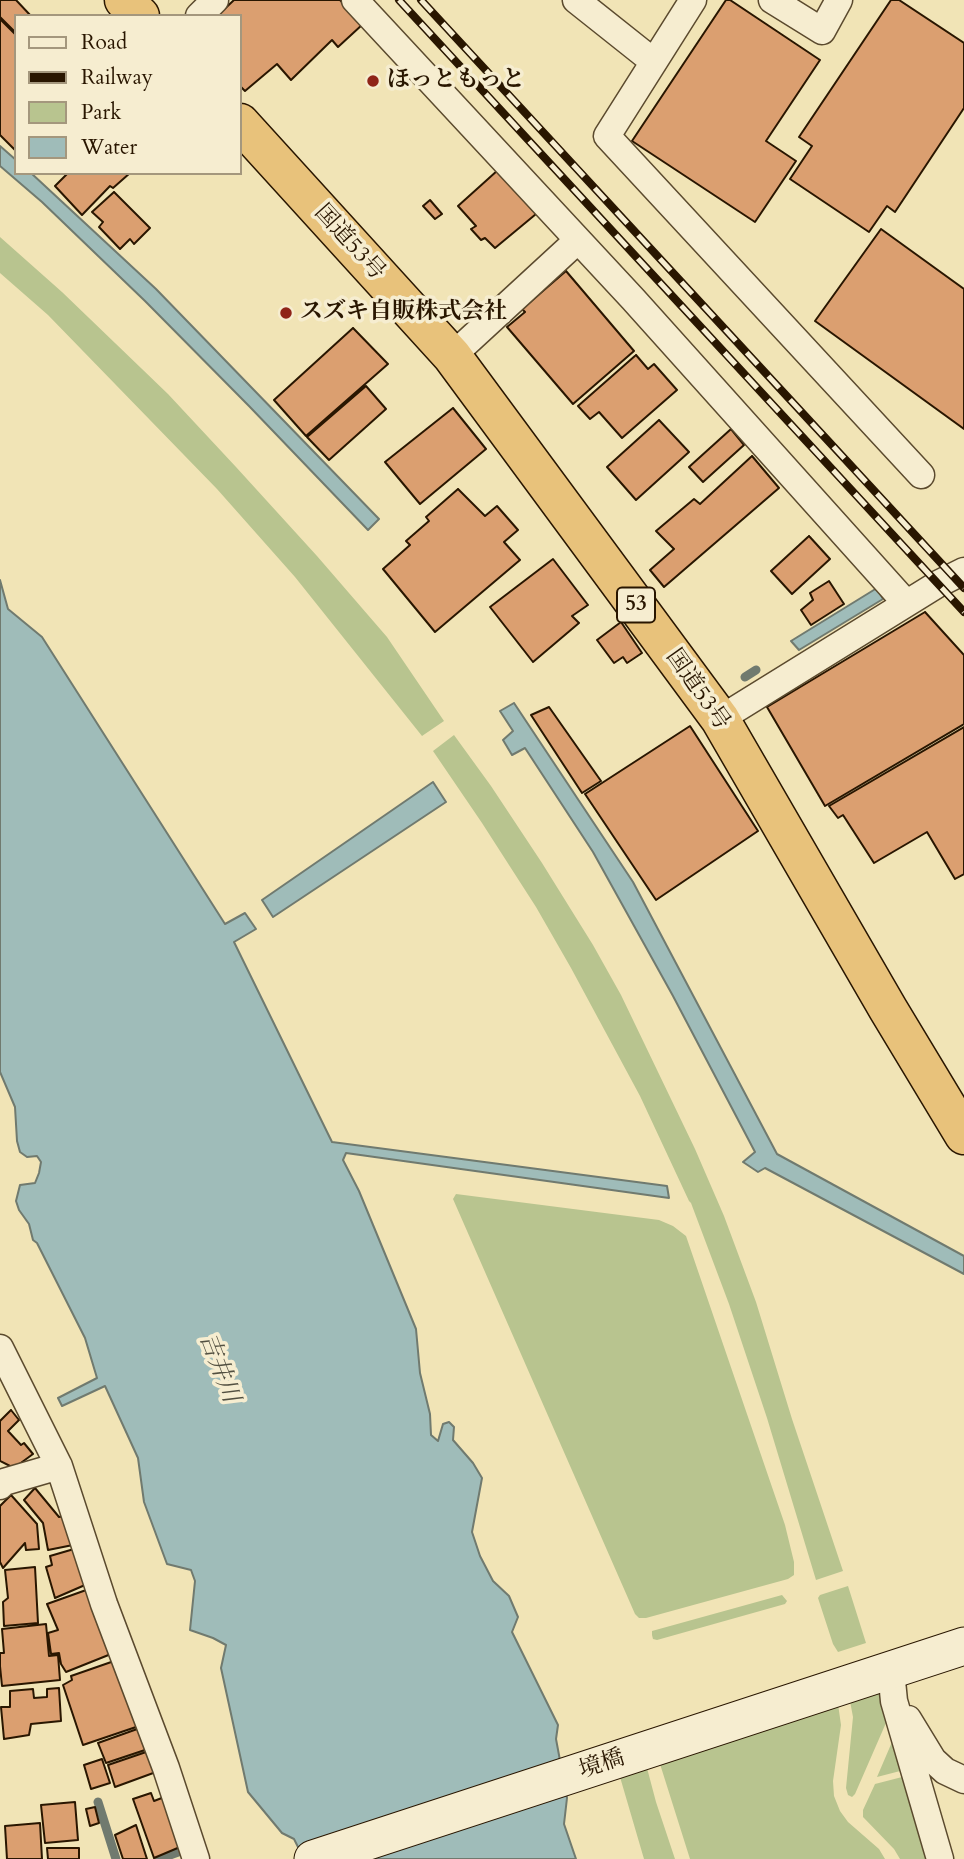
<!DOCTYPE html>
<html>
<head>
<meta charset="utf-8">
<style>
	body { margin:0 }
	#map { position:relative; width:964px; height:1859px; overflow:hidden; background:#f1e4b6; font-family:Cardo,serif }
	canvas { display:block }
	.legend { position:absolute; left:14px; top:14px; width:228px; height:161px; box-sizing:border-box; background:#f6edd0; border:2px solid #a4977d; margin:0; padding:9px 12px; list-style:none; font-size:21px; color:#291600 }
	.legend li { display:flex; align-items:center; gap:14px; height:35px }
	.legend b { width:35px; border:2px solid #a4977d }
</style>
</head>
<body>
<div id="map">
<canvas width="964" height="1859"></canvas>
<ul class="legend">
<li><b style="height:9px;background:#f6edd0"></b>Road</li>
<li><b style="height:9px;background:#291600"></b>Railway</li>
<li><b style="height:19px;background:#b8c48f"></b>Park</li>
<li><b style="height:19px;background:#9fbcb9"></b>Water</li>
</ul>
</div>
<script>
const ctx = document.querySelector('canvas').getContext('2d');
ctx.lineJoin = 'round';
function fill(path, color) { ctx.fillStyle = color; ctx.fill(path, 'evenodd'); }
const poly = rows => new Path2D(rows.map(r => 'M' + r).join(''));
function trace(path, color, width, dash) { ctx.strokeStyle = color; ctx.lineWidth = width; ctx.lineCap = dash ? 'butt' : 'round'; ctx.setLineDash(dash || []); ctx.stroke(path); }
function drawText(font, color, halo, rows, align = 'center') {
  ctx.font = font + ' Cardo,"Noto Serif JP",serif'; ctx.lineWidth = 7; ctx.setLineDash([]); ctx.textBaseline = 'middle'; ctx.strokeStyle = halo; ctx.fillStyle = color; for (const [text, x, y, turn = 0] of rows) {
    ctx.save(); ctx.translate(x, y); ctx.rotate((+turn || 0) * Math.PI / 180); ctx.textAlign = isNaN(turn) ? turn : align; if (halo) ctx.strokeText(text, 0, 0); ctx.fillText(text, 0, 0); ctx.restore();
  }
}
const green = poly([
	[0,237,62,292,168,394,236,467,317,556,387,637,444,721,422,736,295,577,217,489,48,315,0,273],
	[454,735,491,786,542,863,593,945,621,995,695,1149,724,1216,756,1302,792,1419,843,1571,816,1580,767,1418,729,1304,691,1203,689,1201,640,1096,571,968,536,907,482,823,433,751],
	[456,1194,659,1220,673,1226,686,1236,785,1525,794,1562,794,1575,788,1579,646,1618,639,1618,635,1614,453,1199],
	[848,1586,866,1643,838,1652,833,1644,818,1598,820,1595],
	[782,1595,787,1601,785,1604,657,1640,653,1639,652,1635,652,1631],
	[880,1691,889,1716,855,1794,852,1797,848,1795,846,1788,853,1717,850,1701],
	[838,1704,841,1725,833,1781,834,1796,840,1811,848,1822,879,1849,885,1859,690,1859,660,1764],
	[892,1742,904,1770,877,1777],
	[647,1768,656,1802,675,1859,644,1859,620,1777],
	[906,1776,930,1859,900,1859,894,1849,863,1817,863,1810,875,1784]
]);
const water = poly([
	[0,146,16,160,16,173,31,173,156,289,379,519,368,530,249,406,145,301,42,202,0,166,0,146],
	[0,580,8,609,42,637,225,924,245,913,256,929,234,942,332,1142,667,1186,669,1198,346,1153,343,1160,359,1191,416,1329,420,1373,430,1414,431,1435,438,1441,443,1424,449,1422,454,1427,453,1440,473,1463,482,1478,472,1532,480,1556,493,1581,509,1596,518,1617,512,1632,558,1725,556,1739,567,1798,564,1824,576,1859,304,1859,294,1839,282,1833,248,1792,221,1668,226,1645,213,1638,190,1630,195,1581,191,1570,167,1564,144,1502,138,1458,105,1386,62,1406,58,1398,97,1378,85,1338,37,1243,33,1240,29,1224,19,1210,16,1201,20,1185,35,1183,39,1173,41,1162,37,1156,27,1157,20,1152,17,1141,15,1107,0,1072,0,580],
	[877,588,883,599,799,650,791,641,877,588],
	[514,703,633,882,777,1154,964,1256,964,1274,765,1168,758,1172,743,1162,755,1152,673,996,593,852,525,748,512,755,503,740,513,731,500,711,514,703],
	[433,782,446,802,273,917,262,900,433,782]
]);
const stream = poly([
	[745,677,756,670],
	[98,1802,116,1859],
	[159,1859,181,1851]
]);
const building = poly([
	[0,0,16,0,31,16,16,16,16,33,0,17,0,0],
	[234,0,340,0,363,24,338,47,332,40,291,80,277,64,245,91,240,86,240,16,217,16,234,0],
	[726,0,730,0,820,60,766,141,796,161,755,222,632,141,726,0],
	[891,0,899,0,964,43,964,108,895,212,887,206,869,232,790,179,812,146,799,137,891,0],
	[0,19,16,35,16,151,0,135,0,19],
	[498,170,536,214,495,248,485,238,481,240,471,229,476,226,458,206,498,170],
	[68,173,130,173,113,188,110,186,82,215,55,186,68,173],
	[114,192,150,228,134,244,130,239,120,249,99,227,103,222,92,212,114,192],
	[430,200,442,214,435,219,423,206,430,200],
	[881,229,964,289,964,429,815,321,881,229],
	[566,271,634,351,573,404,507,327,525,312,522,309,566,271],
	[353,328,388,364,306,436,274,400,353,328],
	[636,355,648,369,654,364,677,390,622,438,599,412,590,419,578,406,636,355],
	[366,386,386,409,329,460,307,437,366,386],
	[453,408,486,449,420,504,385,462,453,408],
	[659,420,689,452,636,500,607,467,659,420],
	[731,429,744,445,703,482,689,467,731,429],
	[752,456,779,488,664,587,650,570,674,549,656,531,694,499,700,504,752,456],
	[458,489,485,516,497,506,518,530,504,542,520,560,435,632,383,569,410,545,406,541,429,521,426,517,458,489],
	[809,536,830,559,792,594,771,571,809,536],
	[553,559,588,605,572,616,579,623,533,662,490,607,553,559],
	[829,581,844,604,811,625,801,610,813,600,810,593,829,581],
	[925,612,964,655,964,724,825,806,767,707,925,612],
	[621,622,642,653,627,663,623,657,614,663,597,640,621,622],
	[549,707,601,781,582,793,531,715,549,707],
	[690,726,758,831,656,900,585,794,690,726],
	[964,727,964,874,955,879,927,832,874,863,843,815,838,818,829,806,964,727],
	[11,1410,19,1420,8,1431,21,1445,24,1443,33,1454,14,1468,0,1461,0,1421,11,1410],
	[35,1488,59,1517,69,1515,73,1545,48,1550,43,1523,24,1500,35,1488],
	[11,1495,37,1524,39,1549,26,1550,25,1543,3,1568,0,1562,0,1506,11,1495],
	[74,1549,85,1585,55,1598,46,1567,52,1565,50,1556,74,1549],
	[35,1567,38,1623,4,1626,3,1602,8,1598,5,1570,35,1567],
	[89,1589,111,1654,66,1672,61,1664,59,1653,51,1654,48,1633,58,1630,47,1604,89,1589],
	[46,1624,49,1656,58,1655,60,1680,2,1686,0,1666,0,1653,4,1653,2,1629,46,1624],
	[117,1660,139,1726,83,1745,63,1685,72,1680,71,1676,117,1660],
	[59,1688,61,1721,31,1724,29,1735,4,1739,1,1707,10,1707,10,1691,33,1689,34,1698,47,1697,47,1689,59,1688],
	[140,1728,148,1749,106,1763,98,1743,140,1728],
	[149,1751,156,1772,115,1787,108,1765,149,1751],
	[102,1759,110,1783,91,1789,84,1765,102,1759],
	[151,1793,154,1801,167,1796,180,1847,154,1858,133,1799,151,1793],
	[75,1802,78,1840,45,1843,41,1805,75,1802],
	[95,1807,99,1823,90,1826,86,1809,95,1807],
	[40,1823,42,1859,7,1859,5,1826,40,1823],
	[136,1825,147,1859,123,1859,115,1835,136,1825],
	[47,1848,79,1848,79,1859,48,1859,47,1848]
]);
const street = poly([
	[355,0,633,299,906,603],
	[576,0,654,62],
	[693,0,607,136,921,475],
	[772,0,822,31,839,0],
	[199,16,215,0],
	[452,356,578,240],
	[720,719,938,584,964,571],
	[0,1348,59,1466,104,1604,166,1768,196,1859],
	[0,1486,4,1482,59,1466],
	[891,1671,894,1701,940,1859],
	[908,1719,933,1760,945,1771,964,1780]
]);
const secondary = poly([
	[313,1859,964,1646]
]);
const highway = poly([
	[124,0,140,16],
	[240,123,452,356,720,719,888,1009,964,1135]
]);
const rail = poly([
	[399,0,964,612],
	[421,0,964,588]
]);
const markers = [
	[373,81,7,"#8f2418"],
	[286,313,7,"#8f2418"]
];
const shields = [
	[636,605,38]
];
const shieldNames = [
	["53",636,605]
];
const poiNames = [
	["ほっともっと",387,81],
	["スズキ自販株式会社",300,313]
];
const streetNames = [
	["国道53号",349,243,48],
	["国道53号",697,690,55],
	["境橋",602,1765,-18]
];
const waterNames = [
	["吉井川",218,1368,69]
];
fill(green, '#b8c48f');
fill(water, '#9fbcb9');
trace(water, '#707a6f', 2);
trace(stream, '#707a6f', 9);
fill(building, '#db9f70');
trace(building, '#291600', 2);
trace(street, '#5b4a2e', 29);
trace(secondary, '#291600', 39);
trace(highway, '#291600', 41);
trace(street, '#f6edd0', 26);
trace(secondary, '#f6edd0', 37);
trace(highway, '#e8c27b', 38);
trace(rail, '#291600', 8);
trace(rail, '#f6edd0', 5, [16]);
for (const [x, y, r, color] of markers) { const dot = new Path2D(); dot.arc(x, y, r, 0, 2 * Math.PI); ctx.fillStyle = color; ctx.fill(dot); trace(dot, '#f6edd0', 2.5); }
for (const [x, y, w] of shields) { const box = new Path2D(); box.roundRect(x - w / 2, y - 17.5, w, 35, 5); ctx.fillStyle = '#f6edd0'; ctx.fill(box); trace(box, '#291600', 2); }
drawText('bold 21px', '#291600', null, shieldNames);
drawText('bold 23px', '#291600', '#f6edd0', poiNames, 'left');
drawText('23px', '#291600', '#f6edd0', streetNames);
drawText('italic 24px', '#525041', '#f6edd0', waterNames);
</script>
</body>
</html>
